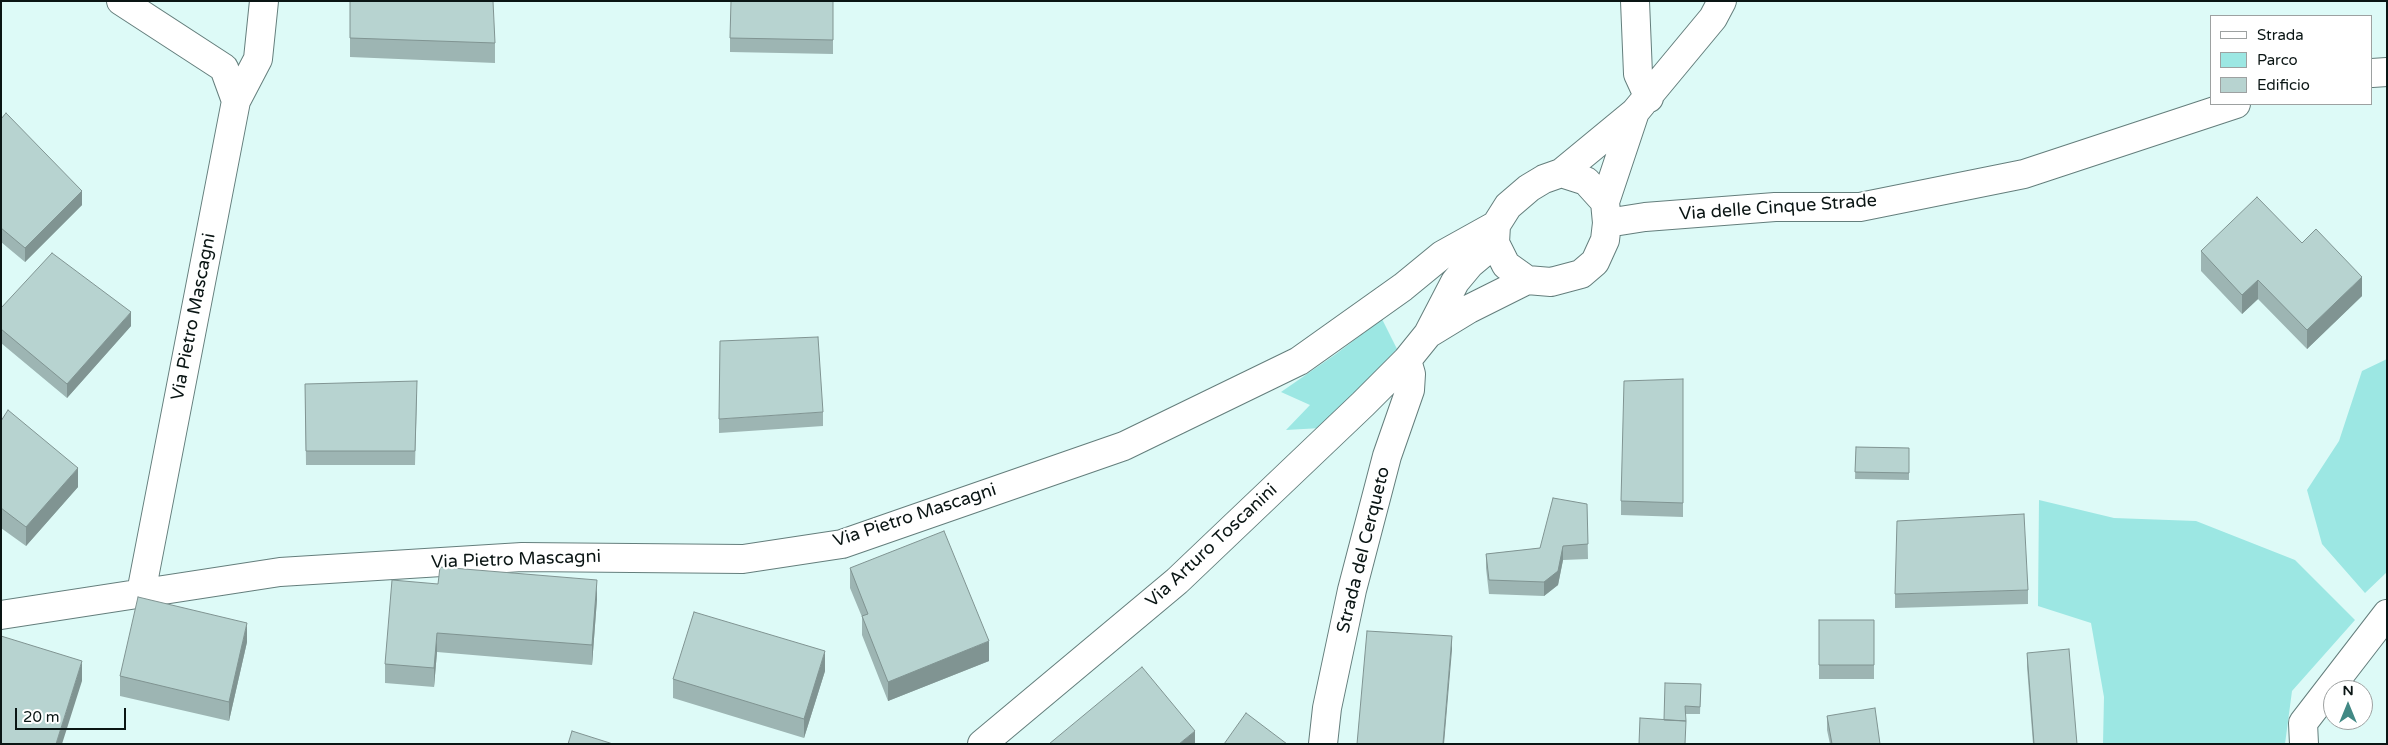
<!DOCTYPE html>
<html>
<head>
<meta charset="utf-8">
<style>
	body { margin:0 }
	#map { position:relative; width:2388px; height:745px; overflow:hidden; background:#ddfaf7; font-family:"Varela Round",sans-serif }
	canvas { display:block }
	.frame { position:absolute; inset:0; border:2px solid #0a1514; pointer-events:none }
	.legend { position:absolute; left:2210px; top:15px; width:162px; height:90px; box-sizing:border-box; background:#fff; border:1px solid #9da1a1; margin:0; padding:6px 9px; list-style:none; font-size:15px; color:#0a1514 }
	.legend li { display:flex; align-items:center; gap:10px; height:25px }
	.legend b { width:25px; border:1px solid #9da1a1 }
	.north { position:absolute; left:2323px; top:680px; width:50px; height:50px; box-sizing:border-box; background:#fff; border:1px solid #9da1a1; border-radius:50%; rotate:0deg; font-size:14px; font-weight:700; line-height:20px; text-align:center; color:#0a1514 }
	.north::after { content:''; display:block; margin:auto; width:18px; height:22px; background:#428985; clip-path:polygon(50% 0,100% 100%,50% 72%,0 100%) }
	.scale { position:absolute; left:15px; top:708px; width:111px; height:22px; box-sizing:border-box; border:2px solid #0a1514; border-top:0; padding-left:6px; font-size:15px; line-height:18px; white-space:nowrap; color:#0a1514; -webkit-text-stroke:4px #fff; paint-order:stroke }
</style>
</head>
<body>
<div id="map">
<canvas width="2388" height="745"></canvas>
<div class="frame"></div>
<ul class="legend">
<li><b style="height:6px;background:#fff"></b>Strada</li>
<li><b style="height:14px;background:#9ce7e3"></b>Parco</li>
<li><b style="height:14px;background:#b7d3d0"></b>Edificio</li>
</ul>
<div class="north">N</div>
<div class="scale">20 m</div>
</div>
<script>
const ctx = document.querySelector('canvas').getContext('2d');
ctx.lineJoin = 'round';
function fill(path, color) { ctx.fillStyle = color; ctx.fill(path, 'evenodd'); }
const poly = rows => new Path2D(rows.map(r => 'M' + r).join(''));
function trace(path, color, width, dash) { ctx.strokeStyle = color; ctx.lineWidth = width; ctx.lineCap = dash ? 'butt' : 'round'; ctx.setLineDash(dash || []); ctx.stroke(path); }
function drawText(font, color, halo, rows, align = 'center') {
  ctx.font = font + ' "Varela Round",sans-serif'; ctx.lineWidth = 4.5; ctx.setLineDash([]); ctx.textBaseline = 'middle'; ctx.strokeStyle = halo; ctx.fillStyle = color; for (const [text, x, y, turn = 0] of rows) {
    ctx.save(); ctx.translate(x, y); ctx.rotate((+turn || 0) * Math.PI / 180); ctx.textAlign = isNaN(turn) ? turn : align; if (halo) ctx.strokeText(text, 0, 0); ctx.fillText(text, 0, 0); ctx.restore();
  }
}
const green = poly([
	[1382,319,1397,349,1321,428,1286,430,1310,405,1281,392,1336,354],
	[2387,359,2387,572,2365,593,2322,544,2307,490,2339,441,2362,371],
	[2039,500,2114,518,2196,521,2295,560,2355,620,2292,691,2285,744,2103,744,2104,697,2091,623,2038,606]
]);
const minor = poly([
	[121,1,224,68,236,101,141,593],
	[1635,1,1638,74,1649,98],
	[2372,73,2387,72],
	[236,101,258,59,264,1],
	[1561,173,1586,181,1605,202,1607,223,1605,240,1595,262,1581,274,1551,282,1527,280,1506,265,1495,243,1496,225,1508,206,1529,188,1544,179,1561,173],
	[1561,173,1635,112,1713,18,1722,1],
	[1605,202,1635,112],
	[1607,223,1645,217,1775,207,1860,207,2024,174,2236,104],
	[1428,334,1469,309,1527,280],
	[1,615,280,572,522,557,743,559,842,544,1124,446,1299,361,1403,287,1442,255,1496,225],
	[982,744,1177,581,1363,404,1407,360,1428,334,1455,282,1470,264,1495,243],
	[1323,744,1327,708,1352,590,1387,456,1410,390,1411,374,1407,360],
	[2304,744,2303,723,2387,614]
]);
const wall = poly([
	[350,1,495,43,495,63,350,57],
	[833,1,833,54,730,52,730,38],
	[1,119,82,205,25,262,1,242],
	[2302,243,2362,296,2307,349,2258,299,2242,314,2201,271,2201,251],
	[1,308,131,326,67,398,1,343],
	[1683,379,1683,517,1621,515,1621,501],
	[305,384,417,395,415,465,306,465],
	[823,412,823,426,719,433,719,419],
	[1,421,78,487,26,546,1,528],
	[1856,447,1909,448,1909,480,1855,479],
	[1587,504,1588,559,1563,560,1558,585,1544,596,1489,594,1486,568,1486,554,1540,548],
	[850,568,989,661,888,701,862,635,862,617,850,588],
	[438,584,597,599,592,665,437,652,434,687,385,683,385,664],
	[2028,590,2028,604,1895,608,1895,594],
	[1819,620,1874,620,1874,679,1819,679],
	[247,642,229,721,120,696,120,676],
	[2027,653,2077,744,2033,744,2027,667],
	[825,671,804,738,673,698,673,679],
	[1701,684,1700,714,1685,714,1685,744,1639,744],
	[1827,716,1880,744,1830,744,1827,730]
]);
const shadedWall = poly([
	[82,191,82,205,25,262,25,248],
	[2362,277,2362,296,2307,349,2307,330],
	[2258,280,2258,299,2242,314,2242,295],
	[131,312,131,326,67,398,67,384],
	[78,468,78,487,26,546,26,527],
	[1563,546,1563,560,1558,585,1544,596,1544,582],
	[597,580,597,599,592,665,592,645],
	[247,623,247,642,229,721,229,702],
	[437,633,437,652,434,687,434,668],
	[1452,636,1452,650,1444,744,1443,744],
	[989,641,989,661,888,701,888,682],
	[825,651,825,671,804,738,804,719],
	[82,661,82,681,62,744,56,744],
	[1195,731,1195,744,1179,744]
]);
const building = poly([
	[350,1,493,1,495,43,350,38,350,1],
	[731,1,833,1,833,40,730,38,731,1],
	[6,113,82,191,25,248,1,228,1,119,6,113],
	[2257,197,2302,243,2316,229,2362,277,2307,330,2258,280,2242,295,2201,251,2257,197],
	[52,253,131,312,67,384,1,329,1,308,52,253],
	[818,337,823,412,719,419,720,341,818,337],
	[1683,379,1683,503,1621,501,1624,381,1683,379],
	[417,381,415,451,306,451,305,384,417,381],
	[8,410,78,468,26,527,1,508,1,421,8,410],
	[1856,447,1909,448,1909,473,1855,472,1856,447],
	[1553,498,1587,504,1588,544,1563,546,1558,571,1544,582,1489,580,1486,554,1540,548,1553,498],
	[2024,514,2028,590,1895,594,1897,521,2024,514],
	[944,531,989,641,888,682,862,616,868,614,850,568,944,531],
	[440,567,597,580,592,645,437,633,434,668,385,664,392,580,438,584,440,567],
	[138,597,247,623,229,702,120,676,138,597],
	[694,612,825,651,804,719,673,679,694,612],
	[1819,620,1874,620,1874,665,1819,665,1819,620],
	[1367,631,1452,636,1443,744,1357,744,1367,631],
	[1,636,82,661,56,744,1,744,1,636],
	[2069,649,2077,744,2034,744,2027,653,2069,649],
	[1142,667,1195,731,1179,744,1049,744,1142,667],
	[1665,683,1701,684,1700,707,1685,706,1686,721,1664,720,1665,683],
	[1875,708,1880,744,1832,744,1827,716,1875,708],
	[1246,713,1287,744,1224,744,1246,713],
	[1640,718,1686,721,1685,744,1639,744,1640,718],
	[572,731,613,744,568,744,572,731]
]);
const streetNames = [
	["Via delle Cinque Strade",1778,208,-4],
	["Via Pietro Mascagni",194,317,-79],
	["Via Pietro Mascagni",915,516,-18],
	["Via Arturo Toscanini",1212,546,-43],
	["Strada del Cerqueto",1364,550,-76],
	["Via Pietro Mascagni",516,560,-2]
];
fill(green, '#9ce7e3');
trace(minor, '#647e7c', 30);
trace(minor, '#fff', 28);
fill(wall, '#9db5b3');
fill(shadedWall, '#809492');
fill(building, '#b7d3d0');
trace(building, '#809492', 1);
drawText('18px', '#0a1514', '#fff', streetNames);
</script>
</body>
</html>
